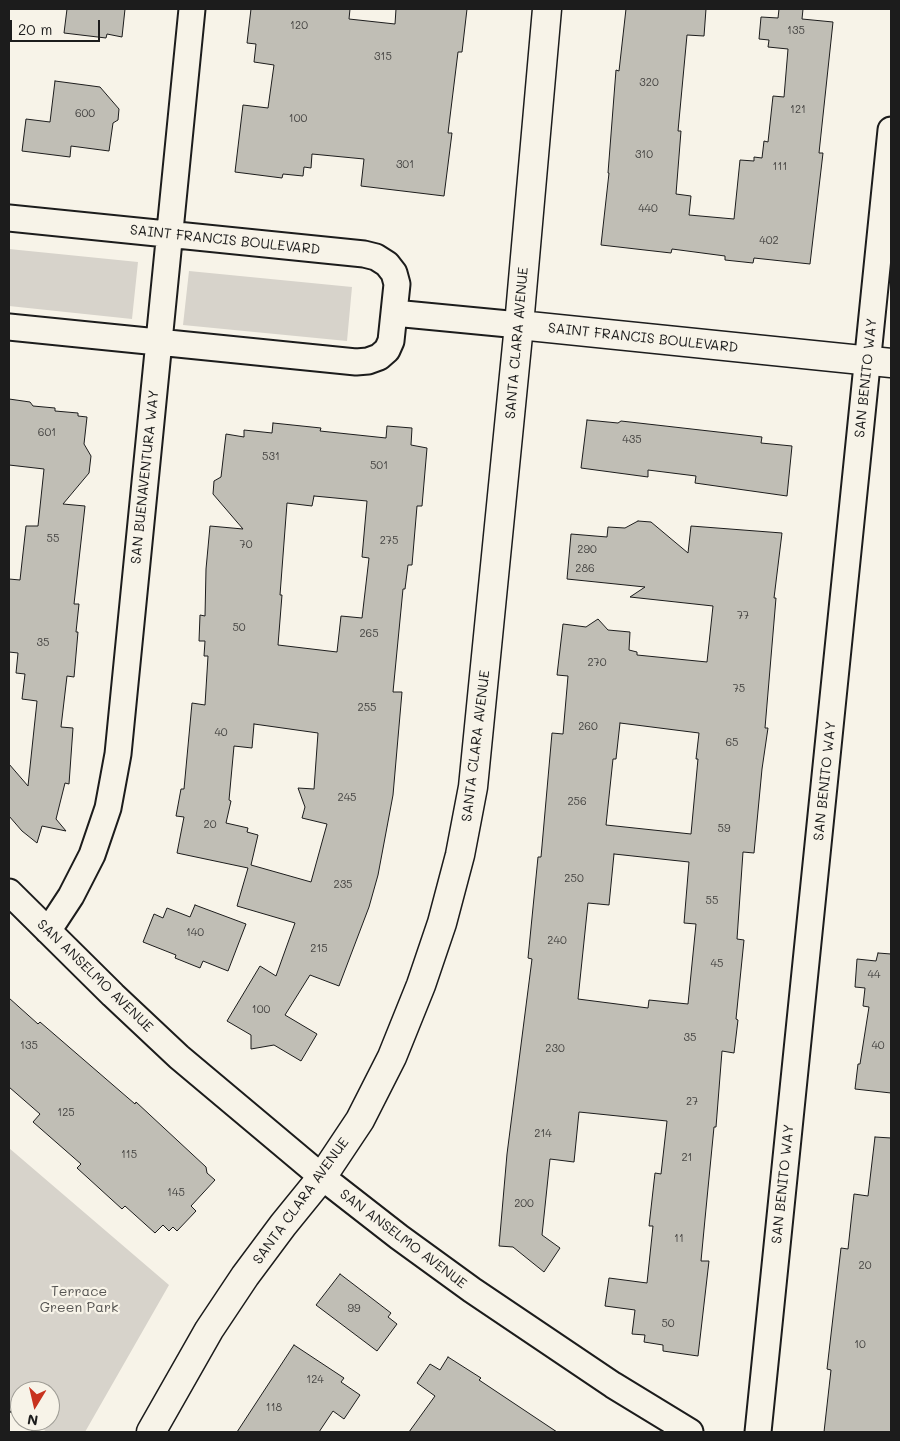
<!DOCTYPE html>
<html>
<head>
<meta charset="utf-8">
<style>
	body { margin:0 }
	#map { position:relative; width:900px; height:1441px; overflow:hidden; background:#f7f3e8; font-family:Mali,sans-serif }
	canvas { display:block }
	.frame { position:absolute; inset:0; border:10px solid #1c1c1c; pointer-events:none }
	.north { position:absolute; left:10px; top:1381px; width:50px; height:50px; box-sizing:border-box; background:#f7f3e8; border:1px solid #9f9d96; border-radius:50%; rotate:189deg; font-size:14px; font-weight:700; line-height:20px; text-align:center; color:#1c1c1c }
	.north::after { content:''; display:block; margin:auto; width:18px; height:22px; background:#c8321e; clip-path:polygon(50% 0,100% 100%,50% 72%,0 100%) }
	.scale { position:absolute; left:10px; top:20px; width:90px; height:22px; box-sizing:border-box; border:2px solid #1c1c1c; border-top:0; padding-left:6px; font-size:15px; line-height:18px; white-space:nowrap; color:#1c1c1c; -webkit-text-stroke:4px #f7f3e8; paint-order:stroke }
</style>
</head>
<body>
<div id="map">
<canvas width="900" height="1441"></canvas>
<div class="frame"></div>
<div class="north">N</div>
<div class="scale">20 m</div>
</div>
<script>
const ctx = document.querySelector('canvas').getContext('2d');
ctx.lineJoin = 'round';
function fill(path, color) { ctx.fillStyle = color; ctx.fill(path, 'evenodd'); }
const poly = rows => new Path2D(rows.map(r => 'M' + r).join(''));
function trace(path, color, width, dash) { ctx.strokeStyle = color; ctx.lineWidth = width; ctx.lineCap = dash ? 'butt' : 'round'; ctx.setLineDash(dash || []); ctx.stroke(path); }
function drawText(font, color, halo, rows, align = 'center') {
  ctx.font = font + ' Mali,sans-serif'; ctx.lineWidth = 4.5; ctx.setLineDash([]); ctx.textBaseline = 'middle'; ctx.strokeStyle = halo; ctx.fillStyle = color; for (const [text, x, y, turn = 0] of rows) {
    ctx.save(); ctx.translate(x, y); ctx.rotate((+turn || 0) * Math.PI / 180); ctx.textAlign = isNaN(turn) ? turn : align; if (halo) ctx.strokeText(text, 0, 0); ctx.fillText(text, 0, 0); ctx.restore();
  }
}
const green = poly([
	[9,249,138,262,132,319,9,306],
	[189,271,352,287,347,341,183,325],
	[9,1148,169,1285,85,1432,47,1432,31,1421,50,1421,50,1391,20,1391,20,1413,9,1405]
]);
const building = poly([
	[67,9,125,9,122,37,107,34,106,38,64,33,67,9],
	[251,9,350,9,349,19,395,24,396,9,467,9,462,52,458,52,448,133,452,133,444,196,361,186,364,159,312,154,311,168,304,167,303,176,283,174,282,178,235,172,243,105,268,108,274,65,254,62,256,44,247,43,251,9],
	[626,9,706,9,704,36,687,35,678,131,681,131,676,194,691,196,689,215,734,219,740,160,754,161,754,157,762,158,764,141,768,142,773,96,784,97,788,49,768,47,769,40,759,39,761,17,778,18,779,9,803,9,802,19,833,22,819,153,823,153,810,264,754,258,753,263,725,260,725,256,672,249,671,253,601,245,609,173,608,173,616,70,619,71,626,9],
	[55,81,100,87,119,109,118,120,113,123,109,151,71,146,70,157,22,151,26,119,50,122,55,81],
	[9,399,30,402,33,406,55,408,55,411,78,413,78,416,87,417,84,444,91,456,89,473,63,504,85,506,74,604,79,604,76,632,78,632,74,677,67,676,61,727,73,728,69,784,65,783,56,819,66,831,42,826,37,843,22,831,9,816,9,764,28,786,37,701,22,699,25,674,16,673,18,653,9,652,9,579,20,580,26,526,38,526,44,469,9,465,9,399],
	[587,420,618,423,621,421,762,437,761,443,792,446,787,496,695,483,696,476,648,470,648,477,581,468,587,420],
	[273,423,321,428,320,431,386,438,387,426,412,428,411,445,427,448,422,506,417,506,412,565,408,565,405,589,403,589,393,692,402,692,393,795,378,875,369,907,339,986,310,975,285,1015,317,1034,301,1061,274,1045,251,1049,251,1035,227,1021,260,966,276,976,295,923,237,906,248,868,177,853,184,817,176,816,181,789,184,789,192,703,205,705,208,656,204,656,205,641,199,641,200,615,205,616,206,569,210,526,243,529,213,494,214,481,221,477,226,434,244,437,244,430,272,433,273,423],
	[314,496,367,501,362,557,369,558,362,618,341,616,337,652,278,645,282,595,280,595,287,503,312,506,314,496],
	[254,724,318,733,314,789,298,788,305,807,302,818,327,824,311,882,251,865,258,835,247,832,248,828,226,823,231,801,229,800,234,746,252,748,254,724],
	[638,521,651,522,688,553,691,526,782,533,774,598,776,598,765,728,768,728,762,769,754,853,743,852,737,939,744,940,736,1019,738,1020,734,1053,722,1051,716,1127,714,1127,705,1219,701,1261,709,1261,698,1356,663,1351,663,1345,644,1342,645,1335,632,1334,635,1310,605,1306,609,1278,647,1283,653,1226,649,1226,655,1173,661,1174,667,1121,579,1112,574,1162,550,1159,542,1235,560,1248,544,1272,513,1247,499,1246,507,1154,532,959,528,958,538,857,541,857,552,733,563,734,568,676,557,675,563,624,586,627,598,619,608,630,630,632,629,650,637,652,637,655,707,662,713,606,630,597,645,587,567,579,571,534,607,537,608,527,625,528,638,521],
	[620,723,699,733,696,759,698,759,691,834,606,825,613,759,616,759,620,723],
	[614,854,689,862,684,923,696,924,688,1004,649,1000,648,1008,578,999,588,903,609,905,614,854],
	[195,905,246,924,228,971,203,961,200,968,175,958,176,955,143,942,154,914,163,918,167,908,190,917,195,905],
	[878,953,891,954,891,1093,855,1089,858,1064,860,1064,869,1007,863,1006,865,988,855,987,857,959,876,961,878,953],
	[9,998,38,1024,40,1022,135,1104,136,1102,206,1167,207,1173,215,1180,191,1206,196,1211,177,1231,173,1227,169,1231,163,1225,155,1233,125,1206,122,1209,77,1168,81,1164,33,1122,40,1114,9,1087,9,998],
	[875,1137,891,1138,891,1432,824,1432,831,1370,827,1369,841,1248,848,1249,854,1194,868,1196,875,1137],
	[340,1274,391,1313,388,1317,397,1324,377,1351,316,1305,340,1274],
	[294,1345,344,1378,341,1382,360,1395,344,1419,333,1411,319,1432,237,1432,294,1345],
	[448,1357,481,1378,479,1380,557,1432,409,1432,435,1396,417,1383,430,1364,440,1370,448,1357]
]);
const minor = poly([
	[9,218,364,254,376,257,387,264,394,273,397,284,391,341,387,350,379,357,368,361,356,362,9,327],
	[394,313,519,325],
	[9,892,113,995,179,1057,322,1177,399,1237,472,1290,613,1385,690,1432],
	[48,931,71,896,92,855,108,808,118,754,192,9],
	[9,1425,19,1432],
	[758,1432,891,130]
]);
const tertiary = poly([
	[151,1432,209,1330,245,1276,283,1225,322,1177,360,1120,392,1057,421,985,442,923,460,855,473,787,519,325]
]);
const secondary = poly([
	[547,9,519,325,891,363]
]);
const numberNames = [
	["120",299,26],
	["135",796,31],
	["315",383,57],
	["320",649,83],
	["121",798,110],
	["600",85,114],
	["100",298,119],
	["310",644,155],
	["301",405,165],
	["111",780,167],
	["440",648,209],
	["402",769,241],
	["601",47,433],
	["435",632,440],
	["531",271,457],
	["501",379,466],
	["55",53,539],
	["275",389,541],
	["70",246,545],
	["290",587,550],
	["286",585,569],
	["77",743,616],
	["50",239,628],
	["265",369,634],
	["35",43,643],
	["270",597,663],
	["75",739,689],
	["255",367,708],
	["260",588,727],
	["40",221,733],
	["65",732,743],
	["245",347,798],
	["256",577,802],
	["20",210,825],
	["59",724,829],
	["250",574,879],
	["235",343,885],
	["55",712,901],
	["140",195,933],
	["240",557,941],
	["215",319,949],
	["45",717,964],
	["44",874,975],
	["100",261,1010],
	["35",690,1038],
	["135",29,1046],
	["40",878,1046],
	["230",555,1049],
	["27",692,1102],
	["125",66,1113],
	["214",543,1134],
	["115",129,1155],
	["21",687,1158],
	["145",176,1193],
	["200",524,1204],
	["11",679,1239],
	["20",865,1266],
	["99",354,1309],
	["50",668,1324],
	["10",860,1345],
	["124",315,1380],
	["118",274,1408]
];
const streetNames = [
	["SAINT FRANCIS BOULEVARD",225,240,6],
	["SAINT FRANCIS BOULEVARD",643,338,6],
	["SANTA CLARA AVENUE",517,343,-85],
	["SAN BENITO WAY",866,378,-84],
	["SAN BUENAVENTURA WAY",145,477,-84],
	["SANTA CLARA AVENUE",476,746,-83],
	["SAN BENITO WAY",825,781,-84],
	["SAN ANSELMO AVENUE",95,976,44],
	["SAN BENITO WAY",783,1184,-84],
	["SANTA CLARA AVENUE",301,1201,-54],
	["SAN ANSELMO AVENUE",403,1239,37]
];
const parkNames = [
	["Terrace",79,1292],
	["Green Park",79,1308]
];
fill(green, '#d7d3cb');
fill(building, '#c0beb5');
trace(building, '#1c1c1c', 1);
trace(minor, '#1c1c1c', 29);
trace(tertiary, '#1c1c1c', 31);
trace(secondary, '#1c1c1c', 31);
trace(minor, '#f7f3e8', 25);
trace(tertiary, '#f7f3e8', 28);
trace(secondary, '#f7f3e8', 28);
drawText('11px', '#454442', null, numberNames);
drawText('14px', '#1c1c1c', '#f7f3e8', streetNames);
drawText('14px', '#545351', '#f7f3e8', parkNames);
</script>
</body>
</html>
